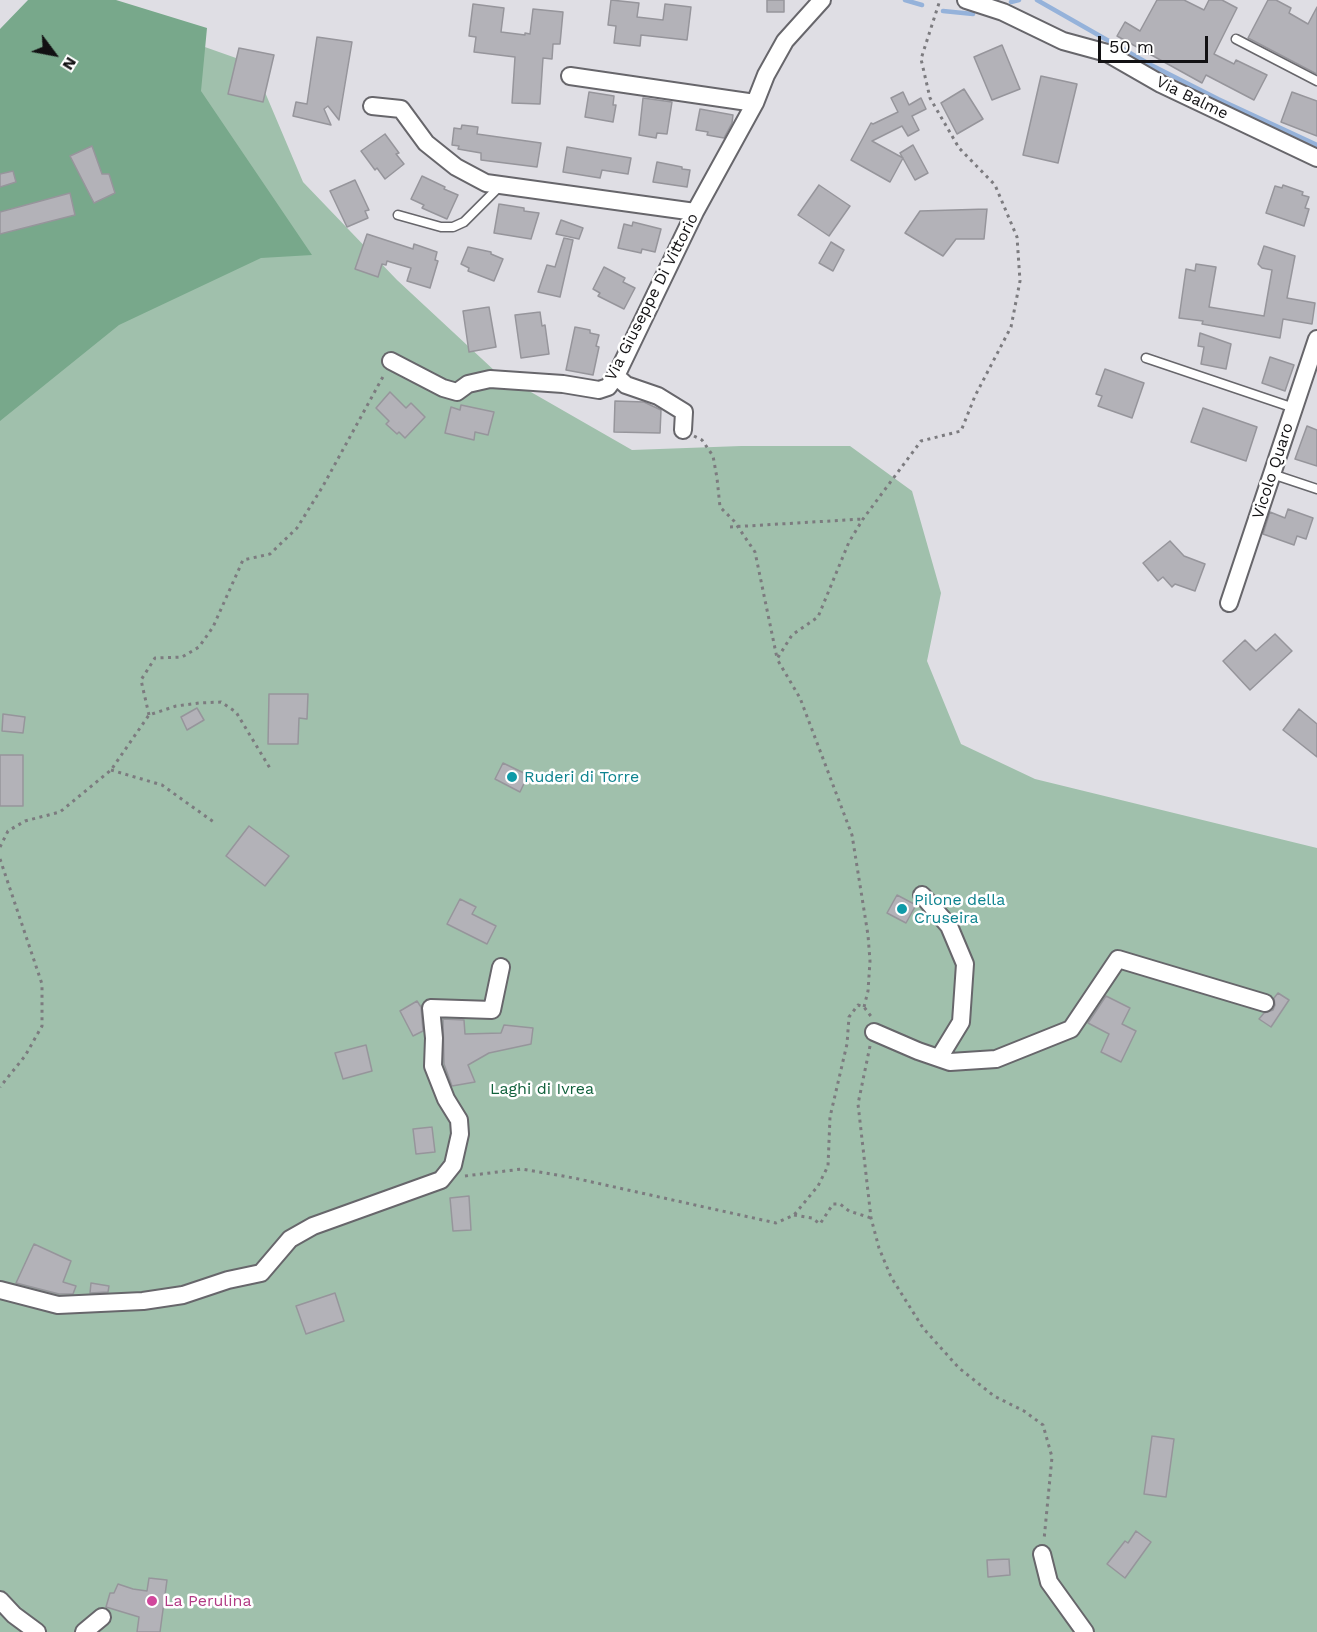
<!DOCTYPE html>
<html>
<head>
<meta charset="utf-8">
<style>
	body { margin:0 }
	#map { position:relative; width:1317px; height:1632px; overflow:hidden; background:#dfdee4; font-family:"Work Sans",sans-serif }
	canvas { display:block }
	.north { position:absolute; left:24px; top:24px; width:60px; height:60px; -webkit-text-stroke:4px #fff; paint-order:stroke; rotate:122deg; font-size:16px; font-weight:700; line-height:24px; text-align:center; color:#121113 }
	.north::after { content:''; display:block; margin:auto; width:21px; height:27px; background:#121113; clip-path:polygon(50% 0,100% 100%,50% 72%,0 100%) }
	.scale { position:absolute; left:1098px; top:36px; width:110px; height:27px; box-sizing:border-box; border:3px solid #121113; border-top:0; padding-left:8px; font-size:18px; line-height:21px; white-space:nowrap; color:#121113; -webkit-text-stroke:4px #fff; paint-order:stroke }
</style>
</head>
<body>
<div id="map">
<canvas width="1317" height="1632"></canvas>
<div class="north">N</div>
<div class="scale">50 m</div>
</div>
<script>
const ctx = document.querySelector('canvas').getContext('2d');
ctx.lineJoin = 'round';
function fill(path, color) { ctx.fillStyle = color; ctx.fill(path, 'evenodd'); }
const poly = rows => new Path2D(rows.map(r => 'M' + r).join(''));
function trace(path, color, width, dash) { ctx.strokeStyle = color; ctx.lineWidth = width; ctx.lineCap = dash ? 'butt' : 'round'; ctx.setLineDash(dash || []); ctx.stroke(path); }
function drawText(font, color, halo, rows, align = 'center') {
  ctx.font = font + ' "Work Sans",sans-serif'; ctx.lineWidth = 5; ctx.setLineDash([]); ctx.textBaseline = 'middle'; ctx.strokeStyle = halo; ctx.fillStyle = color; for (const [text, x, y, turn = 0] of rows) {
    ctx.save(); ctx.translate(x, y); ctx.rotate((+turn || 0) * Math.PI / 180); ctx.textAlign = isNaN(turn) ? turn : align; if (halo) ctx.strokeText(text, 0, 0); ctx.fillText(text, 0, 0); ctx.restore();
  }
}
const green = poly([
	[185,40,253,64,303,182,397,280,496,372,632,450,741,446,850,446,912,491,941,593,927,661,961,744,1035,779,1317,848,1317,1632,0,1632,0,75]
]);
const forest = poly([
	[28,0,116,0,207,28,201,91,312,255,261,258,119,325,0,421,0,29]
]);
const stream = poly([
	[905,0,922,5],
	[1037,0,1151,65,1218,99,1317,145],
	[1011,2,1019,0],
	[943,11,973,14]
]);
const building = poly([
	[611,0,639,3,637,17,663,20,665,4,691,7,687,40,641,35,640,46,614,43,616,26,608,25,611,0],
	[767,0,784,0,784,12,767,12,767,0],
	[1157,0,1184,0,1204,10,1209,0,1222,0,1237,8,1214,54,1234,64,1236,60,1267,75,1254,100,1206,75,1202,83,1117,36,1125,22,1140,31,1157,0],
	[1268,0,1276,0,1291,8,1289,13,1308,24,1317,7,1317,74,1248,38,1268,0],
	[473,4,504,8,501,32,525,35,525,33,530,34,533,9,563,12,560,44,553,44,552,59,543,58,540,104,512,103,515,57,474,52,476,37,469,36,473,4],
	[317,37,352,42,339,120,328,106,324,109,331,125,293,116,296,102,307,104,317,37],
	[1002,45,1020,89,992,100,974,57,1002,45],
	[239,48,274,55,263,102,228,94,239,48],
	[1041,76,1077,84,1058,163,1023,155,1041,76],
	[964,89,983,119,957,134,941,103,964,89],
	[589,92,614,96,613,105,616,105,613,122,585,117,589,92],
	[903,92,909,105,921,98,926,109,912,116,919,130,908,136,902,126,872,141,903,158,890,182,851,160,871,123,873,124,898,112,891,98,903,92],
	[1292,92,1317,101,1317,136,1281,122,1292,92],
	[643,98,672,102,667,134,657,133,656,138,639,135,643,98],
	[700,109,733,115,732,123,724,138,707,135,708,132,696,130,700,109],
	[462,125,478,127,477,134,541,143,537,167,481,160,481,153,458,149,459,146,452,145,454,128,461,129,462,125],
	[385,134,399,153,396,154,404,164,385,179,377,168,375,170,361,151,385,134],
	[913,145,928,173,915,180,900,153,913,145],
	[92,146,102,174,109,174,115,193,94,203,70,156,92,146],
	[567,147,631,158,628,174,602,170,600,178,563,172,567,147],
	[657,162,682,167,682,169,690,170,687,187,653,182,657,162],
	[13,171,16,182,0,187,0,174,13,171],
	[422,176,445,187,444,189,458,195,447,219,422,208,424,205,411,199,422,176],
	[355,180,369,210,365,211,368,218,347,227,330,191,355,180],
	[819,185,850,206,829,236,798,215,819,185],
	[1283,185,1303,192,1302,195,1309,197,1305,208,1309,209,1304,226,1266,213,1275,186,1282,188,1283,185],
	[70,193,75,215,0,234,0,212,70,193],
	[499,204,524,208,524,211,539,213,531,239,494,233,499,204],
	[987,209,984,239,956,239,943,256,905,233,920,211,987,209],
	[561,220,583,228,579,239,556,234,561,220],
	[633,222,661,229,655,252,642,249,641,253,618,248,624,224,632,226,633,222],
	[367,234,413,249,414,244,437,252,435,260,438,261,430,288,407,281,411,268,387,261,386,265,382,264,378,277,355,269,367,234],
	[564,238,573,240,560,297,538,292,547,265,555,267,564,238],
	[831,242,844,250,833,271,819,263,831,242],
	[1264,246,1295,256,1287,298,1315,303,1312,324,1283,319,1280,338,1202,324,1203,321,1179,318,1186,269,1195,271,1196,264,1216,267,1209,307,1264,316,1272,270,1262,268,1258,264,1264,246],
	[468,247,491,252,491,254,503,259,494,281,468,271,469,268,461,264,468,247],
	[604,267,625,278,623,282,635,288,624,309,598,296,600,293,593,289,604,267],
	[489,307,496,347,469,352,463,311,489,307],
	[540,312,542,326,545,325,549,354,521,358,515,315,540,312],
	[575,327,590,330,590,333,599,335,596,346,599,347,593,375,566,370,575,327],
	[1200,333,1231,344,1226,369,1201,364,1204,347,1198,346,1200,333],
	[1270,357,1294,365,1285,391,1262,383,1270,357],
	[1105,369,1144,383,1132,418,1098,406,1102,396,1096,394,1105,369],
	[390,392,406,408,411,403,425,417,405,438,399,432,397,434,386,424,389,421,376,408,390,392],
	[615,401,644,402,661,410,660,433,614,432,615,401],
	[461,405,494,412,488,435,475,432,474,440,445,433,451,407,460,410,461,405],
	[1203,408,1257,427,1246,461,1191,442,1203,408],
	[1307,426,1317,430,1317,466,1295,459,1307,426],
	[1288,509,1313,518,1306,539,1297,536,1294,545,1263,534,1270,512,1285,518,1288,509],
	[1170,541,1184,556,1205,564,1195,591,1175,584,1172,587,1163,577,1158,581,1143,563,1170,541],
	[1275,634,1292,651,1250,690,1223,661,1245,640,1256,651,1275,634],
	[269,694,308,694,307,719,299,718,298,744,268,744,269,694],
	[197,708,204,720,187,730,181,717,197,708],
	[1299,709,1317,724,1317,757,1283,730,1299,709],
	[3,714,25,717,23,733,2,731,3,714],
	[0,755,23,755,23,806,0,806,0,755],
	[503,763,528,775,520,792,495,779,503,763],
	[249,826,289,856,265,886,226,856,249,826],
	[897,895,916,905,906,923,887,913,897,895],
	[460,899,476,907,472,914,496,926,487,944,447,924,460,899],
	[1278,993,1289,1000,1271,1027,1259,1019,1264,1013,1273,1010,1275,1005,1274,998,1278,993],
	[1106,996,1130,1008,1122,1024,1136,1031,1121,1062,1101,1052,1109,1034,1088,1023,1106,996],
	[417,1001,421,1007,423,1031,413,1036,400,1011,417,1001],
	[443,1019,464,1020,465,1034,501,1033,504,1025,533,1028,531,1044,489,1053,468,1065,475,1082,452,1086,444,1064,443,1019],
	[366,1045,372,1071,343,1079,335,1053,366,1045],
	[432,1127,435,1152,416,1154,413,1129,432,1127],
	[469,1196,471,1230,453,1231,450,1198,469,1196],
	[34,1244,71,1261,63,1282,76,1286,73,1294,59,1294,16,1283,34,1244],
	[91,1283,109,1286,108,1292,90,1293,91,1283],
	[335,1293,344,1321,306,1334,296,1306,335,1293],
	[1152,1436,1174,1439,1166,1497,1144,1494,1152,1436],
	[1136,1531,1151,1542,1125,1578,1107,1564,1125,1541,1128,1543,1136,1531],
	[1009,1559,1010,1575,988,1577,987,1560,1009,1559],
	[149,1578,167,1580,160,1632,137,1632,139,1617,106,1607,110,1593,114,1593,118,1584,133,1589,147,1591,149,1578]
]);
const path = poly([
	[694,436,702,440,713,456,717,478,720,507,734,521,755,552,777,658],
	[730,527,863,519],
	[149,715,141,680,155,658,182,657,199,647,213,627,243,560,270,554,297,528,323,486,385,373],
	[111,770,162,785,215,823],
	[0,847,8,831,25,821,60,812,111,770,149,715,176,706,199,703,221,702,236,712,271,770],
	[0,859,42,984,42,1026,25,1056,0,1087],
	[864,1007,868,991,870,961,868,935,852,835,800,698,777,659,792,635,818,617,849,542,863,519,921,441,961,431,975,396,1011,327,1020,281,1017,237,995,185,959,148,930,98,921,59,940,0],
	[870,1046,858,1104,871,1218,879,1248,891,1277,923,1328,959,1368,994,1396,1024,1411,1043,1425,1052,1457,1044,1540],
	[465,1176,522,1169,574,1178,776,1223,794,1215,818,1186,828,1166,830,1117,847,1044,849,1017,858,1005,864,1007,873,1019],
	[794,1215,812,1218,820,1224,833,1204,840,1204,849,1211,871,1218]
]);
const lane = poly([
	[1236,39,1317,81],
	[398,215,441,227,453,227,464,222,501,185],
	[1146,358,1294,408],
	[1272,474,1317,489]
]);
const street = poly([
	[966,0,1003,12,1063,41,1107,53,1161,84,1317,158],
	[570,76,755,103],
	[372,106,401,109,426,143,456,167,486,183,695,212],
	[391,361,443,388,457,392,468,384,490,379,563,384,599,390,608,387,616,376,695,212,755,103,766,75,785,41,822,0],
	[616,376,626,385,658,396,684,412,683,430],
	[1229,603,1317,339],
	[922,895,949,926,965,964,961,1022,939,1058],
	[874,1032,918,1051,950,1062,996,1059,1071,1029,1118,959,1265,1003],
	[0,1290,58,1305,143,1301,183,1295,228,1280,261,1273,290,1239,313,1226,441,1180,453,1165,460,1134,459,1120,446,1099,433,1066,434,1038,431,1008,492,1010,501,967],
	[1042,1554,1049,1582,1085,1632],
	[0,1600,14,1615,37,1632],
	[84,1632,102,1617]
]);
const markers = [
	[512,777,6,"#0f9aa8"],
	[902,909,6,"#0f9aa8"],
	[152,1601,6,"#d1479c"]
];
const streetNames = [
	["Via Balme",1192,98,26],
	["Via Giuseppe Di Vittorio",652,297,-63],
	["Vicolo Quaro",1273,471,-72]
];
const cultureNames = [
	["Ruderi di Torre",524,777],
	["Pilone della",914,900],
	["Cruseira",914,918]
];
const parkNames = [
	["Laghi di Ivrea",542,1089]
];
const hotelNames = [
	["La Perulina",164,1601]
];
fill(green, '#a0c0ac');
fill(forest, '#78a88b');
trace(stream, '#95b2da', 4.5);
fill(building, '#b3b2b8');
trace(building, '#96959b', 1.5);
trace(lane, '#67666b', 11);
trace(street, '#67666b', 20);
trace(path, '#7c7b7f', 3, [3, 4.5]);
trace(lane, '#fff', 8);
trace(street, '#fff', 16);
for (const [x, y, r, color] of markers) { const dot = new Path2D(); dot.arc(x, y, r, 0, 2 * Math.PI); ctx.fillStyle = color; ctx.fill(dot); trace(dot, '#fff', 2); }
drawText('16px', '#121113', '#fff', streetNames);
drawText('16px', '#0d838f', '#fff', cultureNames, 'left');
drawText('16px', '#11613c', '#fff', parkNames);
drawText('16px', '#b23c85', '#fff', hotelNames, 'left');
</script>
</body>
</html>
